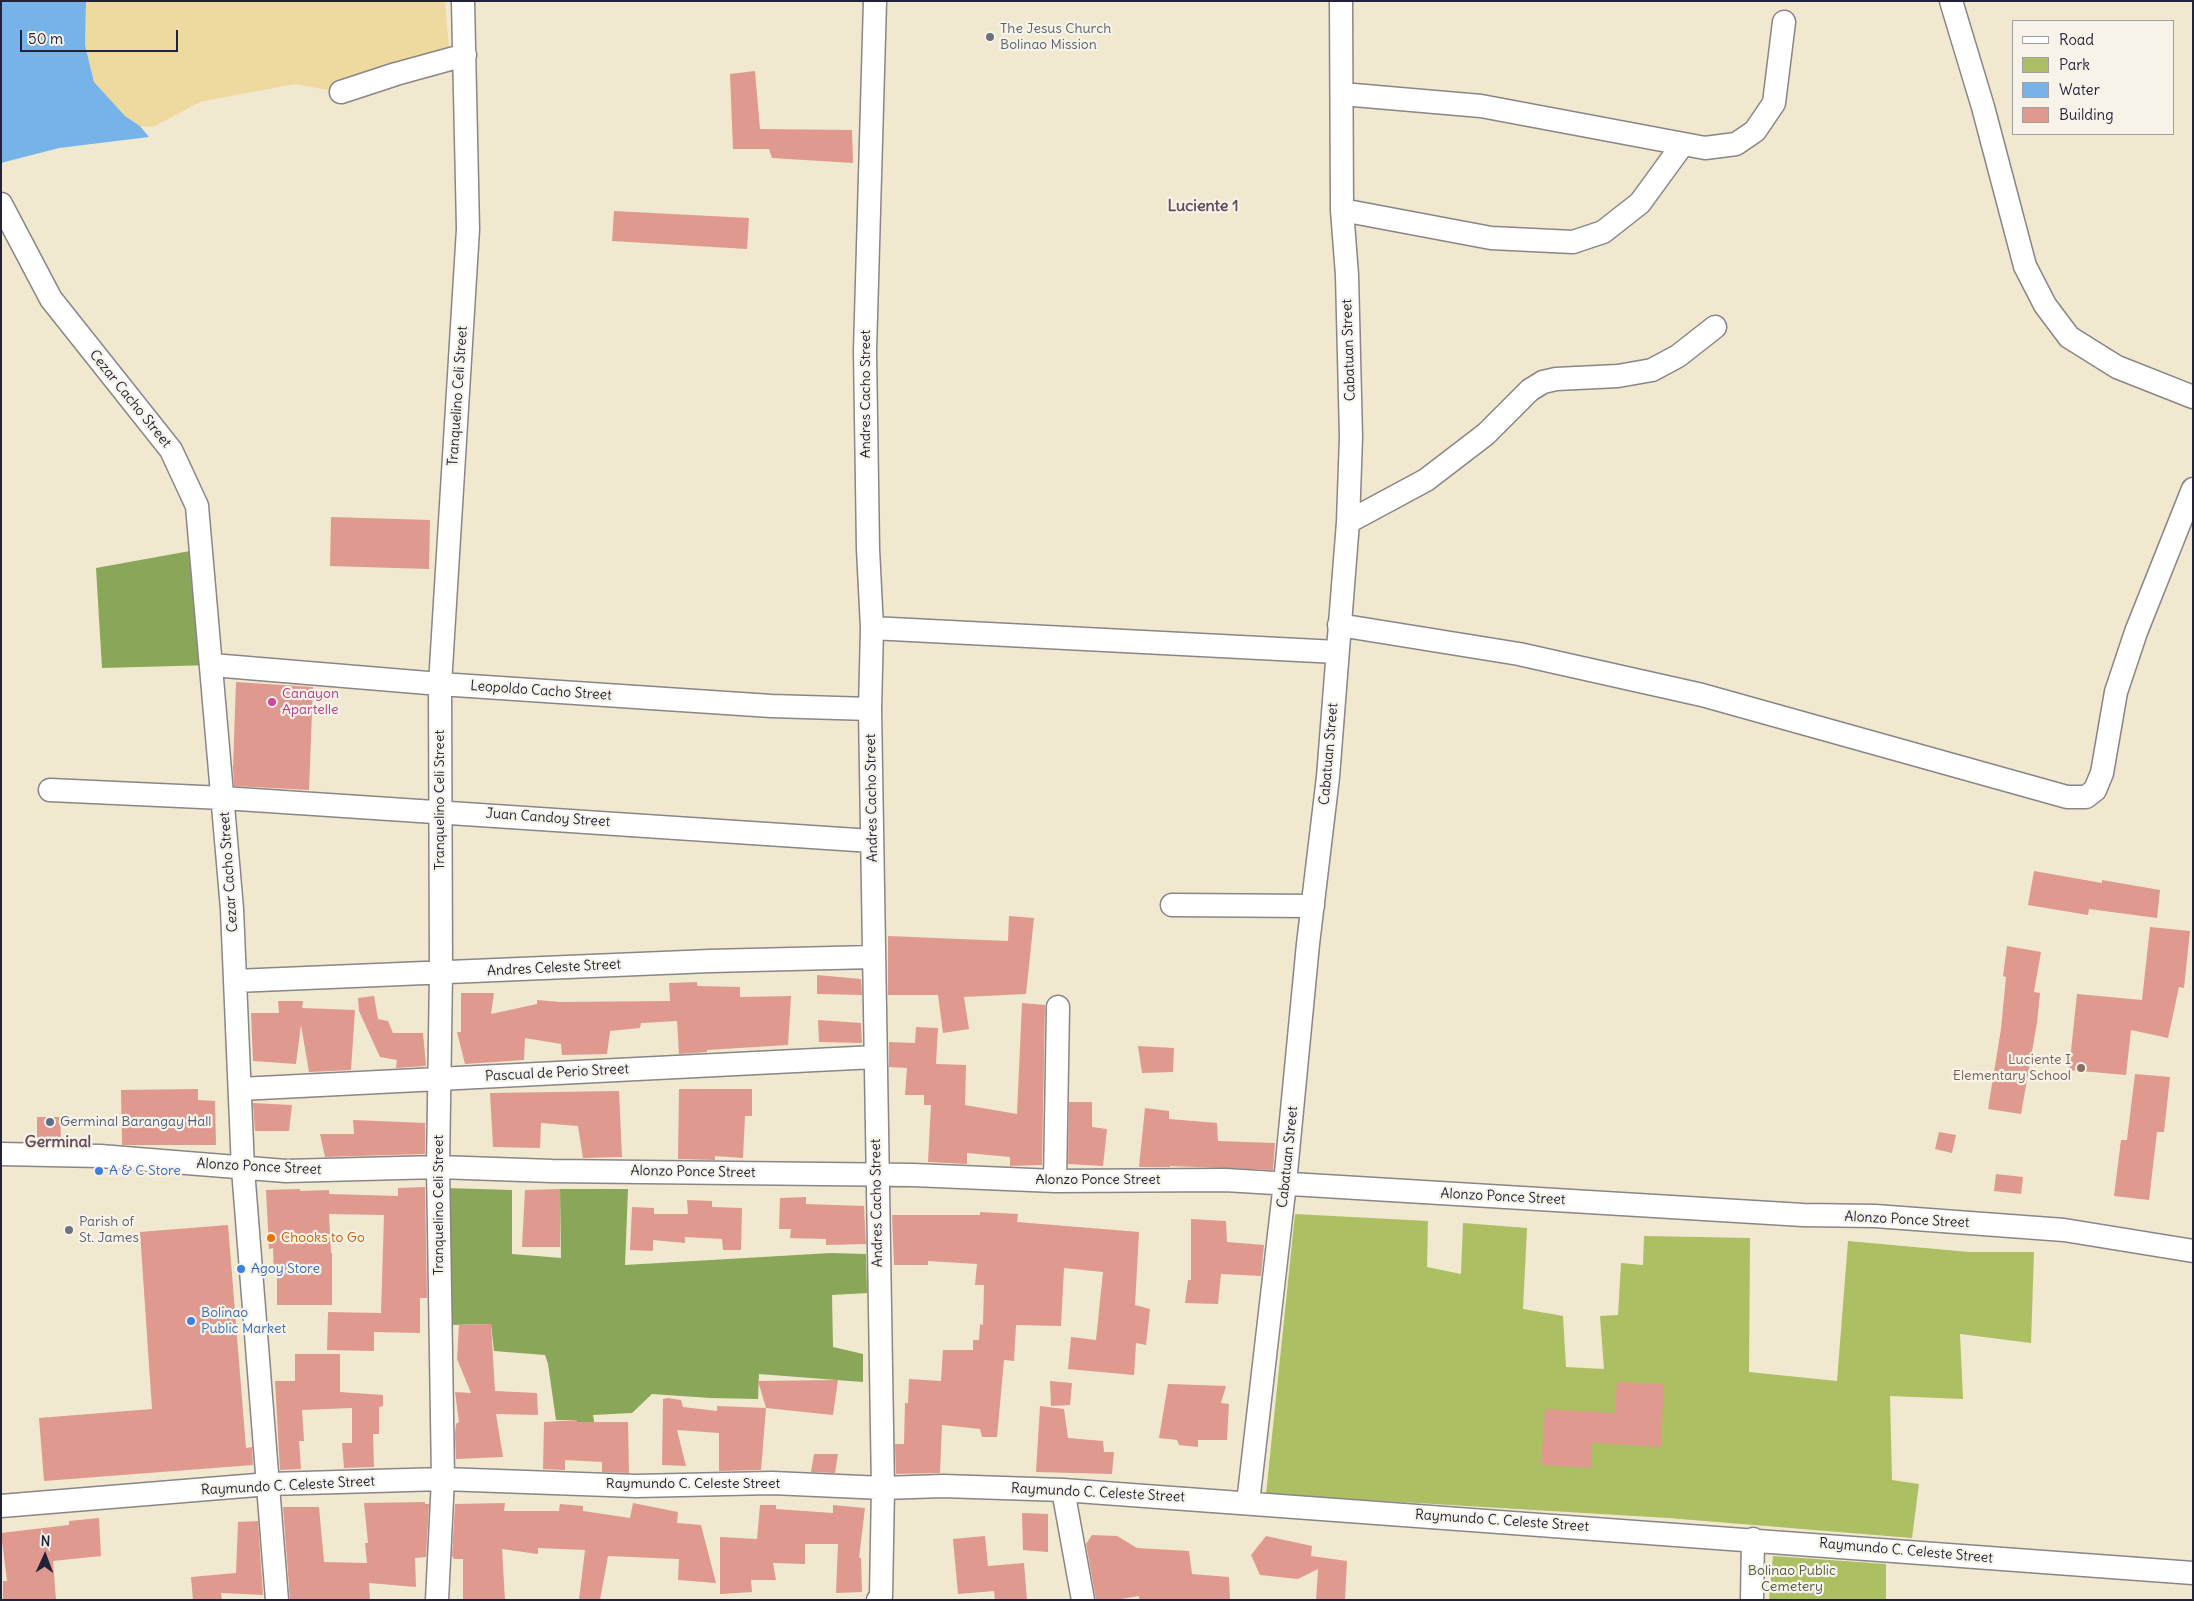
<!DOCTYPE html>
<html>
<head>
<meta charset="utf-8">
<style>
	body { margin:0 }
	#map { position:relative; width:2194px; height:1601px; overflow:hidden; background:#f1e8d0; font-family:Delius,sans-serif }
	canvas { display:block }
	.frame { position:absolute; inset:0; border:2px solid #22223b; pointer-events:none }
	.legend { position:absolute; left:2012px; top:20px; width:162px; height:115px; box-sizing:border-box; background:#f7f3e8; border:1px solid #a29fa3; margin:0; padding:6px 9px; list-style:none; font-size:15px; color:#22223b }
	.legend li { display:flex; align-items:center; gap:10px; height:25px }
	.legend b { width:25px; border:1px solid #a29fa3 }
	.north { position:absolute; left:20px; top:1531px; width:50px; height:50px; -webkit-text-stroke:4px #f7f3e8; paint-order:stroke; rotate:2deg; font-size:14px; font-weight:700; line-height:20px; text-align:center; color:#22223b }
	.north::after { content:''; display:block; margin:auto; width:18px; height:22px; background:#22223b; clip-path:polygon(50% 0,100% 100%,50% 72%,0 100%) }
	.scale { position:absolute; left:20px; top:30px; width:158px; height:22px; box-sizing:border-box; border:2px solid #22223b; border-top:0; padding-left:6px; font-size:15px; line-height:18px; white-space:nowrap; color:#22223b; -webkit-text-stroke:4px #f7f3e8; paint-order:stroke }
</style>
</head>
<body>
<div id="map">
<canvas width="2194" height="1601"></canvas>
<div class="frame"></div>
<ul class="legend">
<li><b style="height:6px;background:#fff"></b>Road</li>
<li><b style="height:14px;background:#acbf63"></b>Park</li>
<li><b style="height:14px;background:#75b3e8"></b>Water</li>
<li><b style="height:14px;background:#df998f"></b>Building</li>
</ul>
<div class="north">N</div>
<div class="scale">50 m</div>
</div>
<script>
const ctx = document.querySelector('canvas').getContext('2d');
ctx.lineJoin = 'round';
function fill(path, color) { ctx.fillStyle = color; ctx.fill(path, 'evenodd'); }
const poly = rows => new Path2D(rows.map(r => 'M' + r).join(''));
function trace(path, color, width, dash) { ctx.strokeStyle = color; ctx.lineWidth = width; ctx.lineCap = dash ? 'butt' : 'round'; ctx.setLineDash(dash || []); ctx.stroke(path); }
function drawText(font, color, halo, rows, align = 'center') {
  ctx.font = font + ' Delius,sans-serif'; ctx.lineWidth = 4.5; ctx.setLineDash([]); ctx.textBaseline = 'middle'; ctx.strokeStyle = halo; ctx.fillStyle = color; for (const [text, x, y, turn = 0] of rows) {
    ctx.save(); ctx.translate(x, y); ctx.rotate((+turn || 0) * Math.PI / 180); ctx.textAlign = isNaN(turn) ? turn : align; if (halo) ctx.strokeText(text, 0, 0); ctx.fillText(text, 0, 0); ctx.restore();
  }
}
const green = poly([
	[1295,1214,1428,1221,1427,1267,1461,1274,1463,1223,1527,1228,1523,1309,1563,1316,1566,1367,1604,1369,1600,1316,1618,1315,1621,1263,1643,1265,1644,1236,1750,1238,1749,1372,1837,1381,1848,1241,1969,1252,2034,1252,2031,1343,1960,1334,1963,1399,1890,1396,1892,1480,1919,1484,1912,1538,1668,1518,1266,1494],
	[1773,1556,1886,1564,1886,1600,1769,1600]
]);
const forest = poly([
	[201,549,212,665,102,668,96,568],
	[446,1188,512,1190,512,1254,561,1258,560,1189,628,1189,625,1265,831,1253,866,1254,867,1293,832,1295,833,1347,863,1354,863,1382,759,1374,758,1399,710,1398,652,1394,632,1413,593,1415,597,1440,576,1437,577,1420,556,1420,548,1364,545,1355,494,1351,491,1324,451,1325]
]);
const sand = poly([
	[86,1,445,1,450,59,341,92,294,84,200,102,153,127,140,126,125,116,94,82,85,45]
]);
const water = poly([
	[1,1,86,1,85,45,94,82,125,116,140,126,149,137,59,148,1,163]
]);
const building = poly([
	[755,71,760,129,852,130,853,163,772,158,769,149,733,149,730,74],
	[614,211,749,218,747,249,612,241],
	[331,517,430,520,429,569,330,566],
	[236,682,313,687,309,790,234,786,233,768],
	[2034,871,2102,883,2102,880,2160,890,2157,918,2089,909,2088,915,2028,905],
	[1009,916,1034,918,1026,994,964,997,969,1029,943,1033,938,995,888,995,888,936,1008,941],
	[2150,927,2190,931,2184,988,2179,987,2168,1038,2131,1030,2126,1075,2069,1070,2077,994,2142,1000],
	[2007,946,2041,952,2034,992,2040,993,2037,1023,2021,1114,1988,1109,2001,1029,2006,977,2003,976],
	[817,975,861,979,862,995,817,994],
	[697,982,697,986,740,987,740,997,791,996,788,1045,707,1050,707,1052,679,1054,677,1021,641,1023,640,1028,610,1031,607,1054,562,1055,561,1044,525,1038,524,1060,465,1064,457,1032,461,1032,461,993,494,993,491,1014,537,1004,537,1000,560,1002,670,1001,669,983],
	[374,996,378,1019,388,1021,393,1033,423,1033,426,1066,396,1068,397,1060,380,1057,359,1011,358,998],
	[278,1001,303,1001,302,1008,355,1010,351,1070,309,1072,301,1025,296,1064,253,1061,251,1013,279,1013],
	[1022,1003,1045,1005,1042,1165,1010,1166,1010,1157,967,1153,967,1164,928,1162,931,1105,924,1105,924,1095,905,1095,907,1068,889,1067,889,1042,915,1043,916,1027,938,1028,936,1064,966,1065,965,1105,1017,1114],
	[818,1020,861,1023,862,1043,819,1042],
	[1138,1046,1174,1048,1173,1072,1142,1073],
	[2135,1074,2170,1077,2164,1132,2157,1132,2149,1200,2114,1196,2121,1140,2127,1140],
	[198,1089,198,1100,215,1101,216,1145,122,1145,121,1090],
	[679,1089,752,1089,752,1116,745,1116,743,1158,715,1156,715,1160,678,1159],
	[619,1091,622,1157,583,1158,578,1126,541,1123,540,1148,493,1147,490,1093],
	[1069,1102,1092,1102,1092,1127,1107,1129,1103,1166,1068,1164],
	[253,1103,292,1105,289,1131,255,1131],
	[1145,1108,1169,1111,1169,1119,1217,1123,1218,1141,1275,1143,1273,1170,1170,1166,1170,1167,1139,1167],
	[37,1117,60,1117,61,1138,37,1138],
	[353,1120,425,1123,425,1154,325,1157,320,1134,354,1134],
	[1939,1132,1956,1135,1952,1153,1935,1149],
	[1996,1174,2023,1177,2021,1194,1994,1191],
	[425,1187,427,1298,420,1298,420,1333,374,1332,374,1351,327,1350,328,1312,381,1313,384,1215,329,1214,331,1253,332,1253,332,1305,277,1305,277,1274,274,1274,273,1248,269,1249,266,1190,300,1189,300,1191,329,1190,329,1194,398,1196,398,1188],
	[560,1189,560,1247,522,1247,525,1190],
	[806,1197,806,1204,864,1206,866,1244,826,1245,826,1239,790,1238,791,1229,779,1229,780,1198],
	[687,1200,712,1201,712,1207,742,1208,741,1250,723,1250,722,1239,685,1237,685,1243,653,1240,653,1251,630,1250,632,1207,654,1208,654,1214,688,1214],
	[980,1212,1018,1214,1017,1222,1139,1232,1135,1305,1150,1309,1146,1345,1136,1343,1134,1375,1068,1369,1071,1337,1096,1340,1103,1272,1064,1268,1061,1326,1016,1325,1014,1361,1004,1360,997,1437,982,1437,980,1429,942,1425,940,1473,896,1474,895,1444,904,1444,905,1403,908,1403,909,1379,941,1381,943,1350,973,1350,973,1340,979,1340,980,1324,983,1325,984,1285,975,1285,977,1264,928,1261,928,1265,894,1265,892,1215,980,1215],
	[1191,1219,1226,1221,1227,1242,1264,1245,1261,1276,1221,1274,1218,1304,1185,1303,1188,1280,1191,1280],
	[228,1225,246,1448,252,1447,253,1465,44,1481,39,1418,152,1409,140,1232],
	[491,1324,495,1391,537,1393,538,1415,496,1414,503,1457,456,1459,455,1434,456,1424,459,1422,455,1392,471,1393,457,1359,459,1325],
	[295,1354,340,1354,340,1392,383,1395,383,1406,379,1407,379,1434,373,1434,374,1467,344,1468,342,1443,352,1443,352,1408,302,1410,304,1441,299,1441,301,1469,280,1470,275,1381,295,1381],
	[838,1380,833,1415,766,1408,758,1381],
	[1050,1381,1072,1383,1070,1405,1051,1406],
	[1617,1382,1664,1384,1661,1447,1592,1443,1591,1468,1541,1465,1545,1409,1615,1413],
	[1168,1384,1226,1386,1221,1403,1229,1404,1227,1440,1198,1440,1198,1447,1179,1445,1177,1440,1159,1438],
	[668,1398,681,1400,683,1407,717,1411,717,1406,766,1408,761,1470,719,1471,719,1433,677,1430,686,1466,662,1465,663,1399],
	[1040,1406,1064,1409,1068,1438,1103,1441,1104,1452,1114,1452,1112,1474,1036,1472],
	[577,1420,577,1422,628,1422,629,1473,602,1472,602,1462,565,1460,565,1470,543,1469,544,1422],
	[814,1454,838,1454,835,1473,811,1472],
	[425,1502,425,1504,429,1504,426,1557,415,1558,416,1587,369,1583,370,1600,290,1600,283,1507,319,1507,324,1562,367,1563,365,1543,368,1543,364,1503],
	[505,1503,504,1511,559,1511,560,1504,583,1506,583,1511,630,1518,633,1503,678,1512,677,1523,701,1525,716,1583,678,1580,679,1559,608,1556,600,1600,579,1600,585,1550,538,1548,538,1554,502,1549,505,1600,463,1600,463,1559,454,1559,452,1556,455,1504],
	[760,1505,776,1505,776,1509,833,1513,833,1505,865,1508,859,1558,861,1558,862,1592,836,1593,838,1544,805,1544,805,1564,773,1563,776,1580,751,1580,752,1592,720,1594,720,1537,757,1539],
	[1022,1513,1048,1514,1048,1552,1023,1550],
	[99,1518,101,1556,53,1561,56,1600,3,1600,3,1581,7,1581,1,1533,69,1525,69,1521],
	[258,1521,263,1595,221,1593,222,1600,193,1600,191,1577,236,1573,238,1522],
	[1092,1535,1117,1536,1137,1548,1189,1551,1192,1574,1229,1577,1230,1600,1139,1600,1139,1596,1115,1600,1096,1600,1086,1544],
	[985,1536,988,1566,1024,1563,1027,1600,995,1600,994,1591,958,1594,953,1539],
	[1266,1536,1312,1546,1311,1556,1347,1561,1345,1600,1316,1600,1318,1569,1298,1579,1260,1575,1251,1555]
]);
const minor = poly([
	[875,1,865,351,868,549,872,628,870,709,883,1488,881,1596,878,1600],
	[1951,1,1983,107,2025,266,2045,305,2069,337,2117,367,2193,397],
	[341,92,396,74,465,55],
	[1342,94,1481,106,1705,148,1736,144,1755,131,1774,103,1784,22],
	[1,204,51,299,171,450,197,506,232,909,243,1169,277,1600],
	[1342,210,1491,238,1573,242,1603,232,1640,203,1683,144],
	[1348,522,1426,480,1486,434,1530,390,1543,382,1556,379,1618,376,1652,370,1678,356,1715,327],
	[1339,625,1519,654,1702,695,2067,797,2086,797,2095,790,2102,773,2116,692,2136,632,2193,489],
	[872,628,1337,652],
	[212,665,440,684,771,706,870,709],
	[50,790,223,798,872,841],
	[1172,905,1313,906],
	[235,981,710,961,873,957],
	[240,1089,875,1057],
	[1,1154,100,1156,286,1171,438,1167,552,1171,913,1175,1055,1181,1225,1180,1803,1215,1875,1216,2064,1230,2193,1251],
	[1055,1181,1058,1007],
	[1063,1490,1083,1600],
	[1248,1503,1285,1183,1308,944,1328,777,1348,522,1351,437,1347,275,1342,210,1341,1],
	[1,1506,269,1484,443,1479,636,1486,772,1483,883,1488,943,1486,1063,1490,2193,1573],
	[437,1600,443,1479,438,1167,441,973,440,684,468,229,463,1],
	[1752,1600,1753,1539]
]);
const markers = [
	[990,37,5,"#6b7280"],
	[272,702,5,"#d1479c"],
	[2081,1068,5,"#8d6e63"],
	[50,1122,5,"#5c6f8a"],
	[99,1171,5,"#3f7fe0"],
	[69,1230,5,"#6b7280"],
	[271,1238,5,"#e8710a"],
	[241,1269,5,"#3f7fe0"],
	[191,1321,5,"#3f7fe0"]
];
const worshipNames = [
	["The Jesus Church",1000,29],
	["Bolinao Mission",1000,45],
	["Parish of",79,1222],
	["St. James",79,1238]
];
const streetNames = [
	["Cabatuan Street",1349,350,-92],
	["Andres Cacho Street",866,394,-90],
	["Tranquelino Celi Street",458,396,-86],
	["Cezar Cacho Street",130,399,51],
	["Leopoldo Cacho Street",541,691,4],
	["Cabatuan Street",1329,754,-85],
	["Andres Cacho Street",872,798,-91],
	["Tranquelino Celi Street",440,800,-90],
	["Juan Candoy Street",548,818,4],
	["Cezar Cacho Street",229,872,-94],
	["Andres Celeste Street",554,968,-3],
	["Pascual de Perio Street",557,1073,-3],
	["Cabatuan Street",1288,1157,-84],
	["Alonzo Ponce Street",259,1167,3],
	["Alonzo Ponce Street",693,1172,1],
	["Alonzo Ponce Street",1098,1180],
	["Alonzo Ponce Street",1503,1197,3],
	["Andres Cacho Street",877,1203,-91],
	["Tranquelino Celi Street",439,1205,-90],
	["Alonzo Ponce Street",1907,1220,3],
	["Raymundo C. Celeste Street",693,1484],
	["Raymundo C. Celeste Street",288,1486,-3],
	["Raymundo C. Celeste Street",1098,1493,3],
	["Raymundo C. Celeste Street",1502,1521,4],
	["Raymundo C. Celeste Street",1906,1551,5]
];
const hotelNames = [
	["Canayon",282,694],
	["Apartelle",282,710]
];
const educationNames = [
	["Luciente I",2071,1060],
	["Elementary School",2071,1076]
];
const serviceNames = [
	["Germinal Barangay Hall",60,1122]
];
const shopNames = [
	["A & C Store",109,1171],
	["Agoy Store",251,1269],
	["Bolinao",201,1313],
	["Public Market",201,1329]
];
const foodNames = [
	["Chooks to Go",281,1238]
];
const parkNames = [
	["Bolinao Public",1792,1571],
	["Cemetery",1792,1587]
];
const quarterNames = [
	["Luciente 1",1203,206],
	["Germinal",58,1142]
];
fill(green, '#acbf63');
fill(forest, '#89a659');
fill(sand, '#eeda9e');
fill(water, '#75b3e8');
fill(building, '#df998f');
trace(minor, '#8a8586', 25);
trace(minor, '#fff', 22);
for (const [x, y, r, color] of markers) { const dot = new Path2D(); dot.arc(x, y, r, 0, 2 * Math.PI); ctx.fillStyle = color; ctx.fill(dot); trace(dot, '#f7f3e8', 2); }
drawText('14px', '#5b616d', '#f7f3e8', worshipNames, 'left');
drawText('14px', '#22223b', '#f7f3e8', streetNames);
drawText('14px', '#b23c85', '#f7f3e8', hotelNames, 'left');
drawText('14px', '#785e54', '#f7f3e8', educationNames, 'right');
drawText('14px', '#4e5e75', '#f7f3e8', serviceNames, 'left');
drawText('14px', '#366cbe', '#f7f3e8', shopNames, 'left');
drawText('14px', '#c56008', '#f7f3e8', foodNames, 'left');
drawText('14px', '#525949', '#f7f3e8', parkNames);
drawText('bold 16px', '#644c58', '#f7f3e8', quarterNames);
</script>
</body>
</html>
